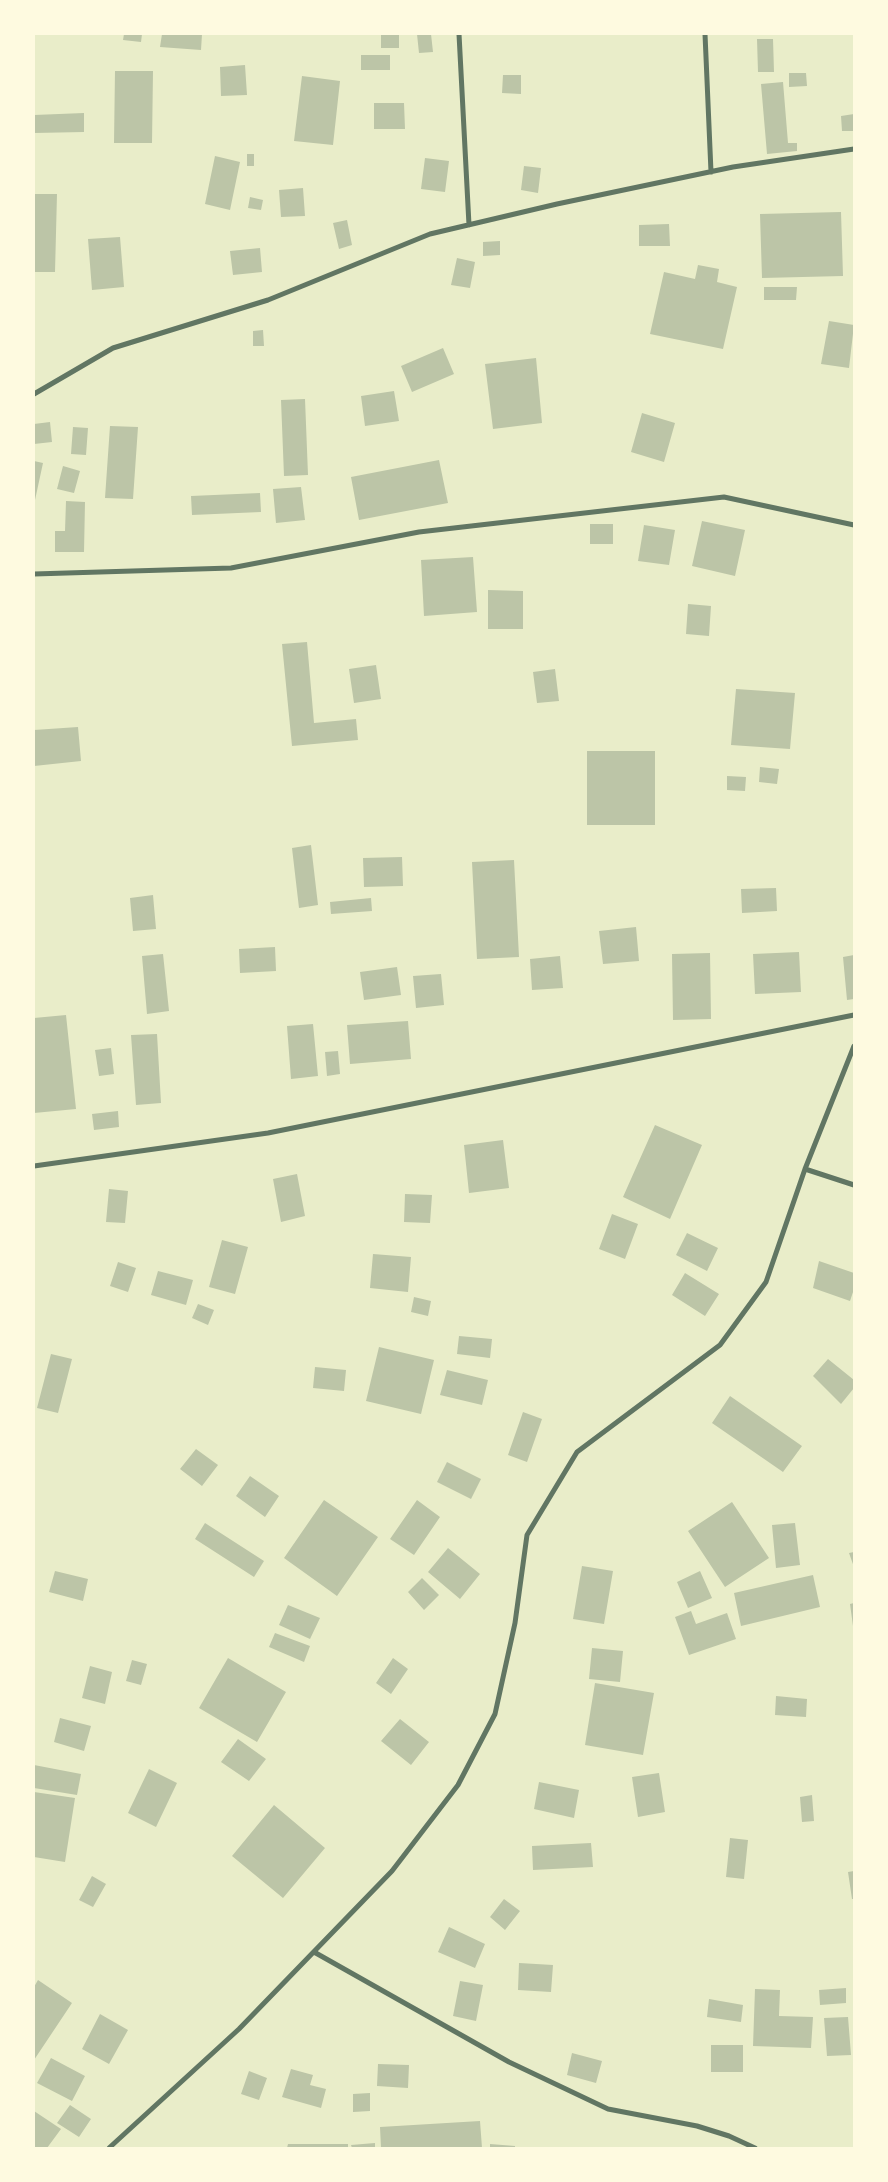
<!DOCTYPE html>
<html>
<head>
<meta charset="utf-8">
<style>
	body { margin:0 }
	#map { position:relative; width:888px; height:2182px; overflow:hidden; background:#e9edc9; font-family:"IBM Plex Sans",sans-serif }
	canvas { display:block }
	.frame { position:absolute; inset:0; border:35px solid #fefae0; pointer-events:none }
</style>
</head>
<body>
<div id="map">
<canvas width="888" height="2182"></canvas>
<div class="frame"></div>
</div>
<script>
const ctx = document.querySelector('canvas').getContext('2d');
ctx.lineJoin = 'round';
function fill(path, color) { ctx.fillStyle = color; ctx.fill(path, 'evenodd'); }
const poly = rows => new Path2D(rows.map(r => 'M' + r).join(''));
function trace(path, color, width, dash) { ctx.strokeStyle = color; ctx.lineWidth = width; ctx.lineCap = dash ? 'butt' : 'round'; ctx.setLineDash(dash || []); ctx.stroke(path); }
const building = poly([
	[124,34,142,34,141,42,123,40],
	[162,34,202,34,201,50,160,47],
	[381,34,399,34,399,48,381,48],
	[417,34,431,34,433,52,419,53],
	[757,39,773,39,774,72,758,72],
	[361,55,390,55,390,70,361,70],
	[245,65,247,95,221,96,220,67],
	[115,71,153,71,152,143,114,143],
	[789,73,806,73,807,86,789,87],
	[503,75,521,75,521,94,502,93],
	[302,76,340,81,333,145,294,141],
	[783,82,788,143,797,143,797,151,767,154,761,84],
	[374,103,404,103,405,129,374,129],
	[84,113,84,132,34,133,34,115],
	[854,114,854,131,842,131,841,116],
	[247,154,254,154,254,166,247,166],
	[215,156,240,162,230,210,205,204],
	[425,158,449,161,445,192,421,189],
	[524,166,541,168,538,193,521,190],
	[303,188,305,216,281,217,279,190],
	[34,194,57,194,55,272,34,272],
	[250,197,263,200,261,210,248,208],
	[841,212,843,276,762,278,760,214],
	[347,220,352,245,339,249,333,223],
	[669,224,670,246,639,246,639,225],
	[120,237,124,287,92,290,88,239],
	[500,241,500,255,483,256,483,242],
	[260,248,262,272,233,275,230,251],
	[457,258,475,262,470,288,451,285],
	[698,265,719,269,717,282,737,287,723,349,650,334,664,272,695,279],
	[764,287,797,287,796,300,764,300],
	[829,321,854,325,849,368,821,364],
	[263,330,264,346,253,346,253,331],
	[443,348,454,374,412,392,401,366],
	[536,358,542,423,493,429,485,364],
	[394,391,399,421,365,426,361,396],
	[305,399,308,475,284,476,281,400],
	[642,413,675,423,664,462,631,452],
	[50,422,52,442,34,444,34,424],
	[110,426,138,427,133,499,105,498],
	[73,427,88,428,86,455,71,454],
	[439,460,448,503,359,520,351,477],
	[34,461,43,463,35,500,34,500],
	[63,466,80,471,74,493,57,489],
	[301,487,305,520,276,523,273,489],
	[260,493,261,512,192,515,191,496],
	[66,501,85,502,84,552,55,552,55,531,65,531],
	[702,521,745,530,735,576,692,566],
	[590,524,613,524,613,544,590,544],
	[644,525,675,530,669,565,638,561],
	[473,557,477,612,424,616,421,560],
	[488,590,523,591,523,629,488,629],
	[688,604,711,606,709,636,686,634],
	[307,642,314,723,356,719,358,740,292,746,282,644],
	[376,665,381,699,354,703,349,669],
	[555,669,559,701,537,703,533,672],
	[736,689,795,693,790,749,731,745],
	[78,727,81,761,34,766,34,730],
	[587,751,655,751,655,825,587,825],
	[760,767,779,769,777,784,759,782],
	[727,776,746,777,745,791,727,790],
	[311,845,318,905,299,908,292,848],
	[402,857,403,886,364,887,363,858],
	[514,860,519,957,477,959,472,862],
	[776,888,777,911,742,913,741,889],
	[153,895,156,929,133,931,130,898],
	[371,898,372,911,331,914,330,902],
	[636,927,639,961,603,964,599,931],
	[275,947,276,971,240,973,239,949],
	[799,952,801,992,755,994,753,954],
	[710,953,711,1019,673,1020,672,954],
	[163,954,169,1011,147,1014,142,956],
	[854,955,854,999,847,1000,843,957],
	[560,956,563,988,532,990,530,959],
	[397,967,401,995,364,1000,360,972],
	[441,974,444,1005,416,1008,413,976],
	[66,1015,76,1109,34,1113,34,1018],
	[408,1021,411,1059,350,1064,347,1025],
	[313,1024,318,1076,291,1079,287,1026],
	[157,1034,161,1103,136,1105,131,1035],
	[111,1048,114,1074,99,1076,95,1050],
	[338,1051,340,1074,327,1076,325,1052],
	[118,1111,119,1127,94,1130,92,1114],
	[655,1125,702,1145,670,1219,623,1197],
	[503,1140,509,1188,469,1193,464,1145],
	[297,1174,305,1216,281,1222,273,1179],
	[109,1189,128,1191,125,1223,106,1222],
	[405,1194,432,1195,430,1223,404,1222],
	[612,1214,638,1224,625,1259,599,1249],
	[687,1233,718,1248,707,1271,676,1255],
	[222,1240,248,1247,235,1294,209,1287],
	[373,1254,411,1257,408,1292,370,1288],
	[819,1261,854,1273,854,1289,850,1301,813,1288],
	[118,1262,136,1268,128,1292,110,1286],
	[158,1271,193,1280,186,1305,151,1295],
	[685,1273,719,1294,705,1316,672,1295],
	[414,1297,431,1301,428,1316,411,1312],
	[198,1304,214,1310,208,1325,192,1318],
	[459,1336,492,1339,490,1358,457,1354],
	[379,1347,434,1360,421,1414,366,1401],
	[51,1354,72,1359,58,1413,37,1408],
	[828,1359,854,1380,854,1388,841,1404,813,1376],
	[315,1367,346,1370,344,1391,313,1388],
	[447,1370,488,1380,482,1405,440,1395],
	[730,1396,802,1446,783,1472,712,1423],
	[523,1412,542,1419,527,1462,508,1455],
	[196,1449,218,1465,202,1486,180,1469],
	[447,1462,481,1479,471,1499,437,1482],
	[250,1476,279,1496,265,1517,236,1496],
	[324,1500,378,1537,337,1596,284,1558],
	[417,1500,440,1517,414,1555,390,1539],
	[732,1502,769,1558,725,1587,688,1531],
	[205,1523,264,1561,254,1577,195,1539],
	[795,1523,800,1565,776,1568,772,1525],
	[448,1548,480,1574,460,1599,428,1572],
	[854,1552,854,1567,849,1553],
	[582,1566,613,1571,604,1624,573,1619],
	[55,1571,88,1579,83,1601,49,1592],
	[700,1571,712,1598,688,1608,677,1582],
	[813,1575,820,1607,741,1626,734,1593],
	[422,1578,439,1595,424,1610,408,1592],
	[854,1603,854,1626,853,1626,850,1604],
	[288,1605,320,1618,310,1639,279,1625],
	[691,1611,696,1624,727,1613,736,1639,689,1655,675,1617],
	[275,1633,310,1646,304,1662,269,1647],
	[592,1648,623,1651,620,1682,589,1679],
	[228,1658,286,1692,257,1742,199,1708],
	[393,1658,408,1669,391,1694,376,1683],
	[132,1660,147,1664,141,1685,126,1681],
	[90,1666,112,1672,105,1704,82,1698],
	[595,1683,654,1693,643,1755,585,1745],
	[776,1696,807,1699,806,1717,775,1715],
	[60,1718,91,1726,84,1751,54,1742],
	[400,1719,429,1742,411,1765,381,1741],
	[238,1739,266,1759,249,1781,221,1762],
	[34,1765,81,1774,77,1795,34,1788],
	[149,1769,177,1783,156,1827,128,1813],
	[659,1773,665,1812,638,1817,632,1777],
	[539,1782,579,1790,574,1818,534,1809],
	[34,1792,75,1798,65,1862,34,1857],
	[812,1795,814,1821,802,1822,800,1797],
	[274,1805,325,1848,283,1898,232,1856],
	[730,1838,748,1840,744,1879,726,1877],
	[591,1843,593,1867,533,1870,532,1846],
	[854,1871,854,1899,852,1899,848,1872],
	[92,1876,106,1884,93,1907,79,1900],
	[504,1899,520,1911,505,1930,490,1917],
	[449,1927,485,1944,475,1968,438,1952],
	[519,1963,553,1965,551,1992,518,1990],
	[38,1980,72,2003,34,2060,34,1987],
	[460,1981,483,1985,476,2021,453,2016],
	[846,1988,846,2003,820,2005,819,1990],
	[755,1989,780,1990,779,2016,813,2017,811,2048,753,2046],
	[709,1999,743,2005,741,2022,707,2017],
	[100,2014,128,2030,109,2064,82,2049],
	[848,2017,851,2055,827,2056,824,2018],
	[711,2045,743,2045,743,2072,711,2072],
	[572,2053,602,2061,596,2083,567,2075],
	[51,2058,85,2076,72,2101,37,2083],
	[378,2064,409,2065,408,2088,377,2086],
	[291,2069,313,2075,310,2085,326,2089,321,2108,282,2097],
	[249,2071,267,2078,259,2100,241,2094],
	[370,2093,370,2111,353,2112,353,2094],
	[70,2105,91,2119,79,2137,57,2123],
	[34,2111,61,2129,47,2148,34,2148],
	[480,2121,482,2148,381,2148,380,2127],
	[375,2143,375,2148,352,2148,351,2145],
	[288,2144,348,2144,348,2148,287,2148],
	[490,2144,515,2146,515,2148,490,2148]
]);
const minor = poly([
	[459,34,469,225],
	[705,34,711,172],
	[34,394,113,348,268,300,430,234,557,204,733,167,854,149],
	[34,574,231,568,419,532,724,497,854,525],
	[34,1166,268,1133,854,1015],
	[805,1169,854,1185],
	[314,1952,509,2062,608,2109,697,2126,729,2136,755,2148],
	[109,2148,239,2029,392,1871,458,1785,495,1714,515,1623,527,1535,577,1452,720,1345,766,1282,805,1169,854,1046]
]);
fill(building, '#bcc5a7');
trace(minor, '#617663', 5);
</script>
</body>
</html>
